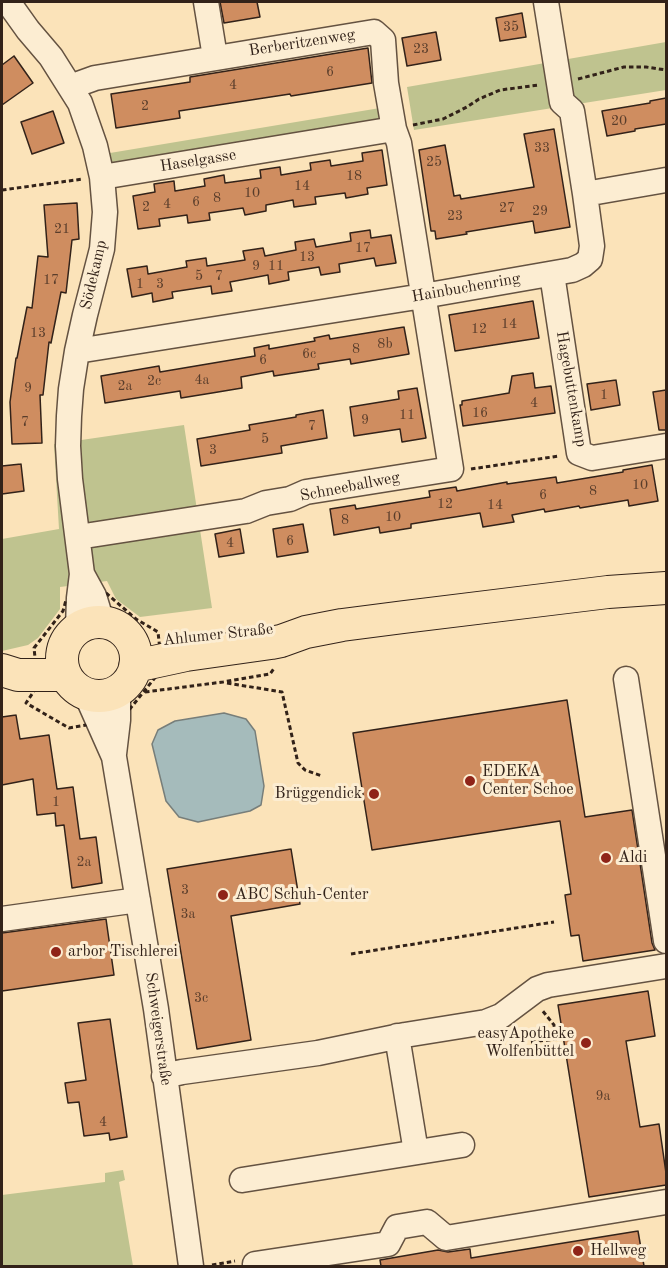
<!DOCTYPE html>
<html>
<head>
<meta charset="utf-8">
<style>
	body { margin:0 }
	#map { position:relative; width:668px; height:1268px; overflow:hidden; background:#fbe3b9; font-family:"Old Standard TT",serif }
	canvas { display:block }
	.frame { position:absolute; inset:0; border:3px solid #322219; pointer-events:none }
</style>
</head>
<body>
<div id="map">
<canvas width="668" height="1268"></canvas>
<div class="frame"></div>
</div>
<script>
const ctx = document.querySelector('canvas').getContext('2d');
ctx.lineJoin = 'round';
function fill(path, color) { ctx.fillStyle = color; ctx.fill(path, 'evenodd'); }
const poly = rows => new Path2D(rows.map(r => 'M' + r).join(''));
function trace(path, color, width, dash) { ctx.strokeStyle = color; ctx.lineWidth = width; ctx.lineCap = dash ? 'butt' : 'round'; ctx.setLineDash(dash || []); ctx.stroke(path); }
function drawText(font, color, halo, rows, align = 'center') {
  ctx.font = font + ' "Old Standard TT",serif'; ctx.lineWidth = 6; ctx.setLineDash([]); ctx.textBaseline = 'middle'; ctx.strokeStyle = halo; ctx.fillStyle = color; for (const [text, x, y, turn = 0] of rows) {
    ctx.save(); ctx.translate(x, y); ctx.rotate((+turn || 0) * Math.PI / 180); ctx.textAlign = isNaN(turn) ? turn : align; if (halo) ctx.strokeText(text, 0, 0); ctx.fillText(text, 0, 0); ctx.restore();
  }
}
const green = poly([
	[666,42,666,90,414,130,407,87],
	[392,106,396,126,107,171,104,154],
	[184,425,212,608,140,617,116,599,107,581,60,587,60,609,38,638,28,645,2,651,2,539,59,529,54,444],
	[123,1170,125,1180,119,1182,133,1266,2,1266,2,1195,105,1182,105,1173]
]);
const water = poly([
	[224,713,246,719,255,731,264,786,261,805,250,811,198,822,179,817,166,801,152,744,158,730,175,721,224,713]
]);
const building = poly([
	[220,2,257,2,260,17,224,23,220,2],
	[522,13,526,37,500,41,496,18,522,13],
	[436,32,441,60,407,66,402,38,436,32],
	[368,48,372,83,291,96,290,94,179,111,180,118,116,128,111,94,190,82,190,77,368,48],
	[14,56,33,83,2,105,2,65,14,56],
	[666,98,666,124,635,129,635,131,607,136,602,111,650,103,650,101,666,98],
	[53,111,64,143,32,154,21,122,53,111],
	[554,129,570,227,535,233,533,221,466,232,467,234,436,239,435,231,431,231,419,150,445,145,454,196,460,195,461,199,534,187,524,134,554,129],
	[382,150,387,185,367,188,368,194,346,198,345,193,315,197,316,204,294,207,293,200,266,205,266,211,245,215,243,208,209,213,210,220,188,223,187,215,159,219,160,226,138,229,133,196,155,192,154,184,174,181,175,191,205,186,204,179,224,175,225,183,261,178,260,170,280,167,281,175,311,170,310,163,330,160,331,166,363,161,362,153,382,150],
	[77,203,79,239,72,240,66,293,61,292,51,343,49,342,43,395,40,395,42,443,12,444,10,402,16,358,17,358,27,307,32,308,38,256,48,257,44,205,77,203],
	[370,230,371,238,391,235,396,263,376,266,374,258,339,264,340,272,321,275,319,267,288,272,289,280,269,284,268,275,230,282,232,291,212,294,211,286,172,292,173,298,153,302,152,293,132,297,127,269,147,266,148,274,187,267,186,261,206,258,207,266,245,260,243,251,263,248,265,256,296,250,295,242,314,239,316,247,351,241,350,233,370,230],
	[533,301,539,338,455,351,449,315,533,301],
	[404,327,409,354,351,364,350,359,318,364,319,369,274,376,273,371,241,377,242,388,212,393,181,398,180,391,105,403,101,376,159,366,160,372,255,356,254,348,269,345,269,349,315,341,314,338,329,335,330,339,404,327],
	[533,373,535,388,551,386,555,413,463,426,460,405,462,405,462,401,509,393,512,376,533,373],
	[616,380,620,405,591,410,587,384,616,380],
	[417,388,426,438,402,442,400,429,354,436,350,407,399,399,398,391,417,388],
	[666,390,666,430,659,430,653,392,666,390],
	[323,410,327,438,281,446,282,453,201,466,197,439,250,430,249,425,296,417,296,415,323,410],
	[21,464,24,491,2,494,2,466,21,464],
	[652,465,658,501,629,506,628,500,580,508,579,506,545,512,544,509,512,515,514,522,483,527,480,513,411,524,411,528,380,533,379,527,334,535,330,509,355,505,356,509,430,497,429,491,456,487,457,491,507,482,507,484,556,477,557,483,623,472,623,470,652,465],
	[303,524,308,552,277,557,273,529,303,524],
	[240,529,244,553,219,557,215,534,240,529],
	[567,700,585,817,632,810,652,943,655,950,583,961,579,935,571,936,565,895,571,894,560,821,372,850,353,733,567,700],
	[16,715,20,739,49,735,57,789,73,787,80,839,96,837,102,883,72,888,64,825,56,826,55,813,37,815,33,779,2,785,2,717,16,715],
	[291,849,300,904,231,916,251,1040,197,1049,167,869,291,849],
	[106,919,114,975,2,991,2,933,106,919],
	[648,991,655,1036,626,1041,640,1127,659,1124,666,1173,666,1185,589,1197,558,1005,648,991],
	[110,1019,127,1137,110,1140,109,1133,84,1136,79,1102,68,1103,65,1083,86,1080,78,1023,110,1019],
	[638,1231,644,1266,381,1266,380,1260,438,1250,448,1252,470,1249,471,1258,638,1231]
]);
const path = poly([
	[578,79,624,67,646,67,666,70],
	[413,125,443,119,467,107,479,99,500,90,539,85],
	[2,190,83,179],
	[471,469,559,456],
	[106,593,136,619,158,632,162,669,129,710,126,718,69,728,26,703,38,685,34,648,63,611,66,600,106,593],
	[227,683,282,692,298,763,305,770,322,776],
	[145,692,223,682,270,674,275,667],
	[351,954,554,922],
	[531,1042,556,1039,554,1025,542,1010],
	[212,1265,235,1261]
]);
const minor = poly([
	[8,2,28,30,51,57,80,103,95,146,102,177,105,212,102,249,85,315,77,351,71,389,69,416,68,446,70,479,82,574,79,598,78,628],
	[206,2,215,57],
	[70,87,95,78,374,32,383,40,386,83,394,129,399,143,451,469,306,492,290,499,266,503,246,511,78,537],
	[102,177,394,129],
	[585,194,666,180],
	[552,274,579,453,592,458,666,446],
	[77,351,423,296,572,270,583,265,590,259,592,246,585,194,572,111,562,102,546,2],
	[82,574,94,596,102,622],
	[626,679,666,941],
	[86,694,114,757,156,1009,191,1266],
	[114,754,118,720,118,691],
	[2,919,138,900],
	[397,1036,416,1152],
	[164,1076,182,1072,318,1053,405,1035,486,1022,501,1016,537,989,548,985,666,966],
	[242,1180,462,1145],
	[255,1264,388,1244,397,1227,427,1222,446,1238,666,1202]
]);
const major = poly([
	'62 659a37 37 0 1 1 74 0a37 37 0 1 1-74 0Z',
	[135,666,186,655,271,643,281,641,306,632,342,625,404,617,608,592,666,588],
	[2,670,18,675,65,675]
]);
const markers = [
	[470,781,6,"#8f2418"],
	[374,794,6,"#8f2418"],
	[606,858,6,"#8f2418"],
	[223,895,6,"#8f2418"],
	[56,952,6,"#8f2418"],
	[586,1043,6,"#8f2418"],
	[578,1251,6,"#8f2418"]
];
const numberNames = [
	["35",511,27],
	["23",421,49],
	["6",330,72],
	["4",233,85],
	["2",145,106],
	["20",619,121],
	["33",542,148],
	["25",434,162],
	["18",354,176],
	["14",302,186],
	["10",252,193],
	["8",217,198],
	["6",196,202],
	["4",167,204],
	["2",146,207],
	["27",507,208],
	["29",540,211],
	["23",455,216],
	["21",62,229],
	["17",363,248],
	["13",307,257],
	["9",256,266],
	["11",276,266],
	["5",199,276],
	["7",219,276],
	["17",51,280],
	["1",140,284],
	["3",160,284],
	["14",509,324],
	["12",479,329],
	["13",38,333],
	["8b",385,344],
	["8",356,349],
	["6c",309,354],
	["6",263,360],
	["4a",202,380],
	["2c",154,381],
	["2a",125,386],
	["9",28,388],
	["1",604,395],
	["4",534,403],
	["16",480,413],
	["11",407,415],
	["9",365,420],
	["7",25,422],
	["7",312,426],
	["5",265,439],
	["3",213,450],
	["10",640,485],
	["8",593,491],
	["6",543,495],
	["12",445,504],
	["14",495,505],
	["10",393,517],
	["8",345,520],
	["6",290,541],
	["4",230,543],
	["1",56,802],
	["2a",84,862],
	["3",185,890],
	["3a",188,914],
	["3c",201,998],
	["9a",603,1096],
	["4",103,1122]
];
const streetNames = [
	["Berberitzenweg",302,43,-9],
	["Haselgasse",198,161,-9],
	["Södekamp",94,275,-77],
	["Hainbuchenring",466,288,-10],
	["Hagebuttenkamp",571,389,80],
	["Schneeballweg",350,487,-11],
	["Ahlumer Straße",218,635,-6],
	["Schweigerstraße",158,1029,82]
];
const poiNames = [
	["EDEKA",482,772],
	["Center Schoe",482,790],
	["Brüggendick",362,794,"right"],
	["Aldi",618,858],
	["ABC Schuh-Center",235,895],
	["arbor Tischlerei",68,952],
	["easyApotheke",574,1034,"right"],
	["Wolfenbüttel",574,1052,"right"],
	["Hellweg",590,1251]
];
fill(green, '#bfc38f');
fill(water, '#a5bbbb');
trace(water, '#777e7a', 1.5);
fill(building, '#cf8d60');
trace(building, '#322219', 1.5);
trace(minor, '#645241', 27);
trace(major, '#322219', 34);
trace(path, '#322219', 3, [4.5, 3]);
trace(minor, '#fcedd2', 24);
trace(major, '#fbe3b9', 32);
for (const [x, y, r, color] of markers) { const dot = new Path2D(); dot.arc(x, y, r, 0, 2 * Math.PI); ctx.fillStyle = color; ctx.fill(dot); trace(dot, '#fcedd2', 2); }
drawText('14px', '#593d2b', null, numberNames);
drawText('16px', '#322219', '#fcedd2', streetNames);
drawText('16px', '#322219', '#fcedd2', poiNames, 'left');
</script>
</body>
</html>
